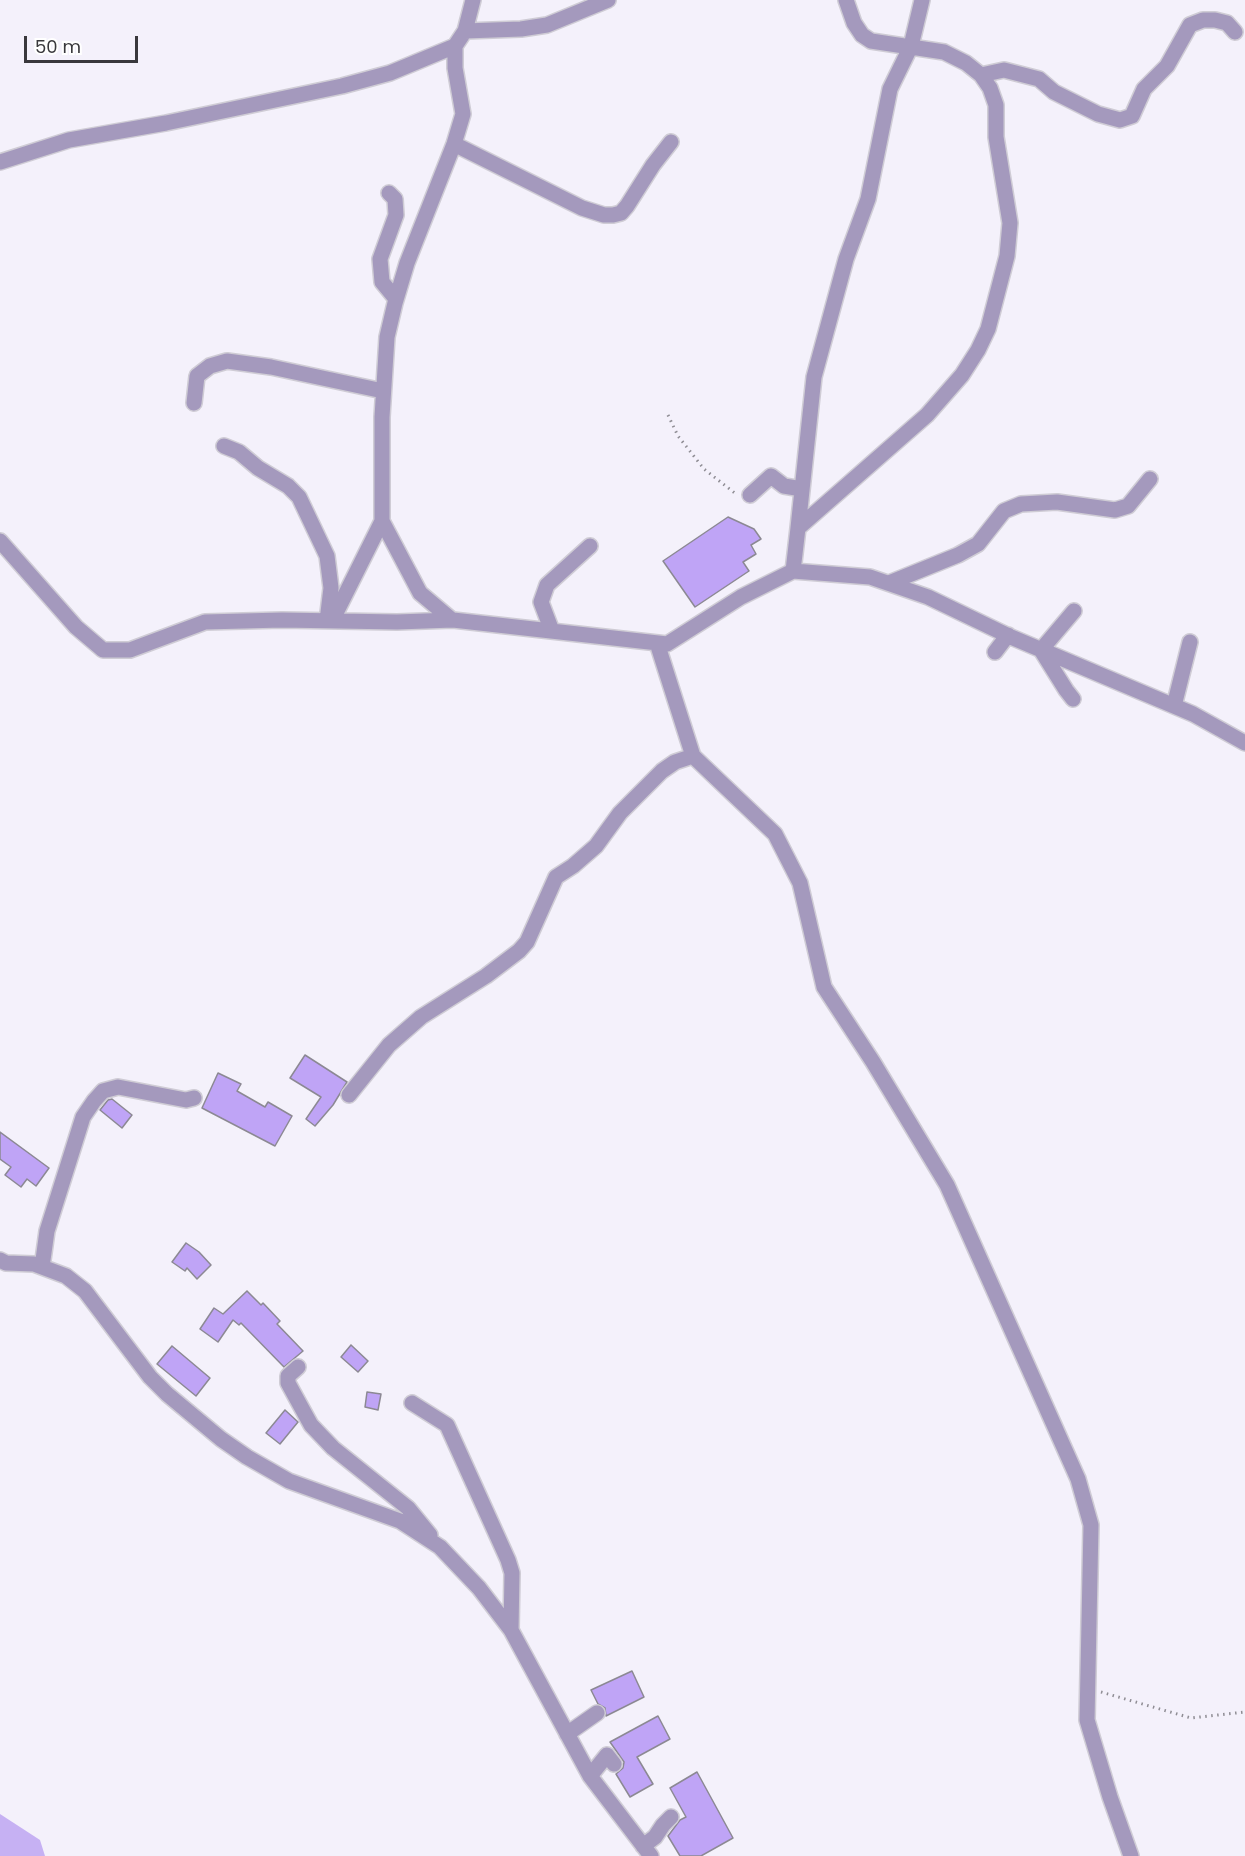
<!DOCTYPE html>
<html>
<head>
<meta charset="utf-8">
<style>
	body { margin:0 }
	#map { position:relative; width:1245px; height:1856px; overflow:hidden; background:#f4f1fb; font-family:Poppins,sans-serif }
	canvas { display:block }
	.scale { position:absolute; left:24px; top:36px; width:114px; height:27px; box-sizing:border-box; border:3px solid #39383c; border-top:0; padding-left:8px; font-size:18px; line-height:21px; white-space:nowrap; color:#39383c; -webkit-text-stroke:4px #fff; paint-order:stroke }
</style>
</head>
<body>
<div id="map">
<canvas width="1245" height="1856"></canvas>
<div class="scale">50 m</div>
</div>
<script>
const ctx = document.querySelector('canvas').getContext('2d');
ctx.lineJoin = 'round';
function fill(path, color) { ctx.fillStyle = color; ctx.fill(path, 'evenodd'); }
const poly = rows => new Path2D(rows.map(r => 'M' + r).join(''));
function trace(path, color, width, dash) { ctx.strokeStyle = color; ctx.lineWidth = width; ctx.lineCap = dash ? 'butt' : 'round'; ctx.setLineDash(dash || []); ctx.stroke(path); }
const water = poly([
	[0,1814,40,1840,45,1856,0,1856]
]);
const building = poly([
	[728,517,754,529,761,539,751,545,756,554,743,562,749,571,695,607,663,561,728,517],
	[305,1055,347,1082,333,1105,315,1126,306,1119,321,1097,290,1078,305,1055],
	[218,1073,241,1084,237,1091,265,1107,268,1102,292,1116,275,1146,202,1108,218,1073],
	[112,1099,132,1115,122,1128,100,1110,108,1100,112,1099],
	[0,1132,49,1168,36,1186,27,1179,21,1187,5,1175,11,1167,0,1159,0,1132],
	[186,1243,199,1252,211,1265,197,1279,187,1268,185,1271,172,1262,186,1243],
	[247,1291,261,1305,263,1303,280,1321,277,1324,303,1351,284,1367,241,1323,239,1325,233,1320,218,1342,200,1329,214,1308,223,1314,247,1291],
	[351,1345,368,1361,358,1372,341,1357,351,1345],
	[172,1346,210,1378,196,1396,157,1364,172,1346],
	[367,1392,381,1394,378,1410,365,1407,367,1392],
	[285,1410,298,1422,280,1444,266,1433,285,1410],
	[632,1671,644,1697,606,1716,605,1708,598,1704,591,1690,632,1671],
	[658,1716,670,1739,637,1757,653,1784,630,1797,616,1774,623,1768,624,1762,610,1742,658,1716],
	[697,1772,733,1838,701,1856,680,1856,668,1836,680,1820,686,1817,670,1788,697,1772]
]);
const path = poly([
	[668,415,678,436,704,469,736,494],
	[1101,1692,1191,1718,1245,1712]
]);
const minor = poly([
	[465,31,521,29,547,25,608,0],
	[981,75,1004,70,1039,79,1054,92,1098,114,1120,120,1132,116,1144,89,1167,66,1190,25,1203,20,1215,20,1227,23,1235,32],
	[454,144,582,208,604,215,613,215,621,213,627,206,653,165,671,142],
	[0,162,69,140,166,123,342,86,390,73,455,46],
	[389,193,395,199,396,215,380,259,382,282,396,299],
	[194,403,197,376,210,366,227,361,271,367,383,391],
	[224,446,239,452,258,468,288,486,299,497,327,556,331,588,327,621],
	[750,495,771,476,784,486,802,489],
	[798,528,814,377,846,259,868,199,890,89,911,46,922,0],
	[0,541,76,627,103,650,130,650,205,622,282,620,397,622,453,620,667,644,741,597,793,571,870,577,928,597,1011,637,1193,714,1245,743],
	[793,571,798,528,927,415,962,375,978,350,988,329,1007,256,1010,223,996,137,996,105,990,88,981,75,966,63,944,52,871,41,862,35,854,23,846,0],
	[889,583,958,555,978,544,1004,511,1021,504,1057,502,1115,510,1128,506,1150,479],
	[452,620,420,593,382,521,382,417,387,337,395,303,407,263,454,144,463,114,455,68,455,46,465,31,473,0],
	[332,621,382,521],
	[552,631,541,602,547,585,590,546],
	[657,643,693,756,775,834,800,883,824,987,873,1062,947,1185,1078,1479,1091,1525,1087,1720,1110,1797,1131,1856],
	[995,652,1008,635],
	[1073,699,1066,690,1041,650,1074,611],
	[1174,706,1190,642],
	[349,1095,389,1045,421,1017,486,976,519,951,527,942,556,877,573,866,596,846,620,813,662,771,675,762,693,756],
	[0,1260,6,1263,34,1264,66,1276,85,1291,150,1377,167,1394,221,1439,247,1457,289,1481,400,1521,440,1547,479,1588,511,1630,590,1776,651,1856],
	[42,1267,47,1231,83,1117,94,1101,103,1091,118,1087,186,1100,194,1098],
	[298,1367,288,1376,288,1383,311,1425,333,1448,408,1508,430,1535],
	[412,1403,447,1425,508,1560,512,1573,511,1630],
	[567,1734,597,1713],
	[590,1776,607,1755,614,1764],
	[643,1846,655,1837,663,1825,671,1817]
]);
fill(water, '#c6b1f3');
fill(building, '#bfa4f6');
trace(building, '#8c8993', 1.5);
trace(minor, '#cfccd5', 18);
trace(path, '#8f8d94', 3, [1.5, 4.5]);
trace(minor, '#a499bd', 15);
</script>
</body>
</html>
